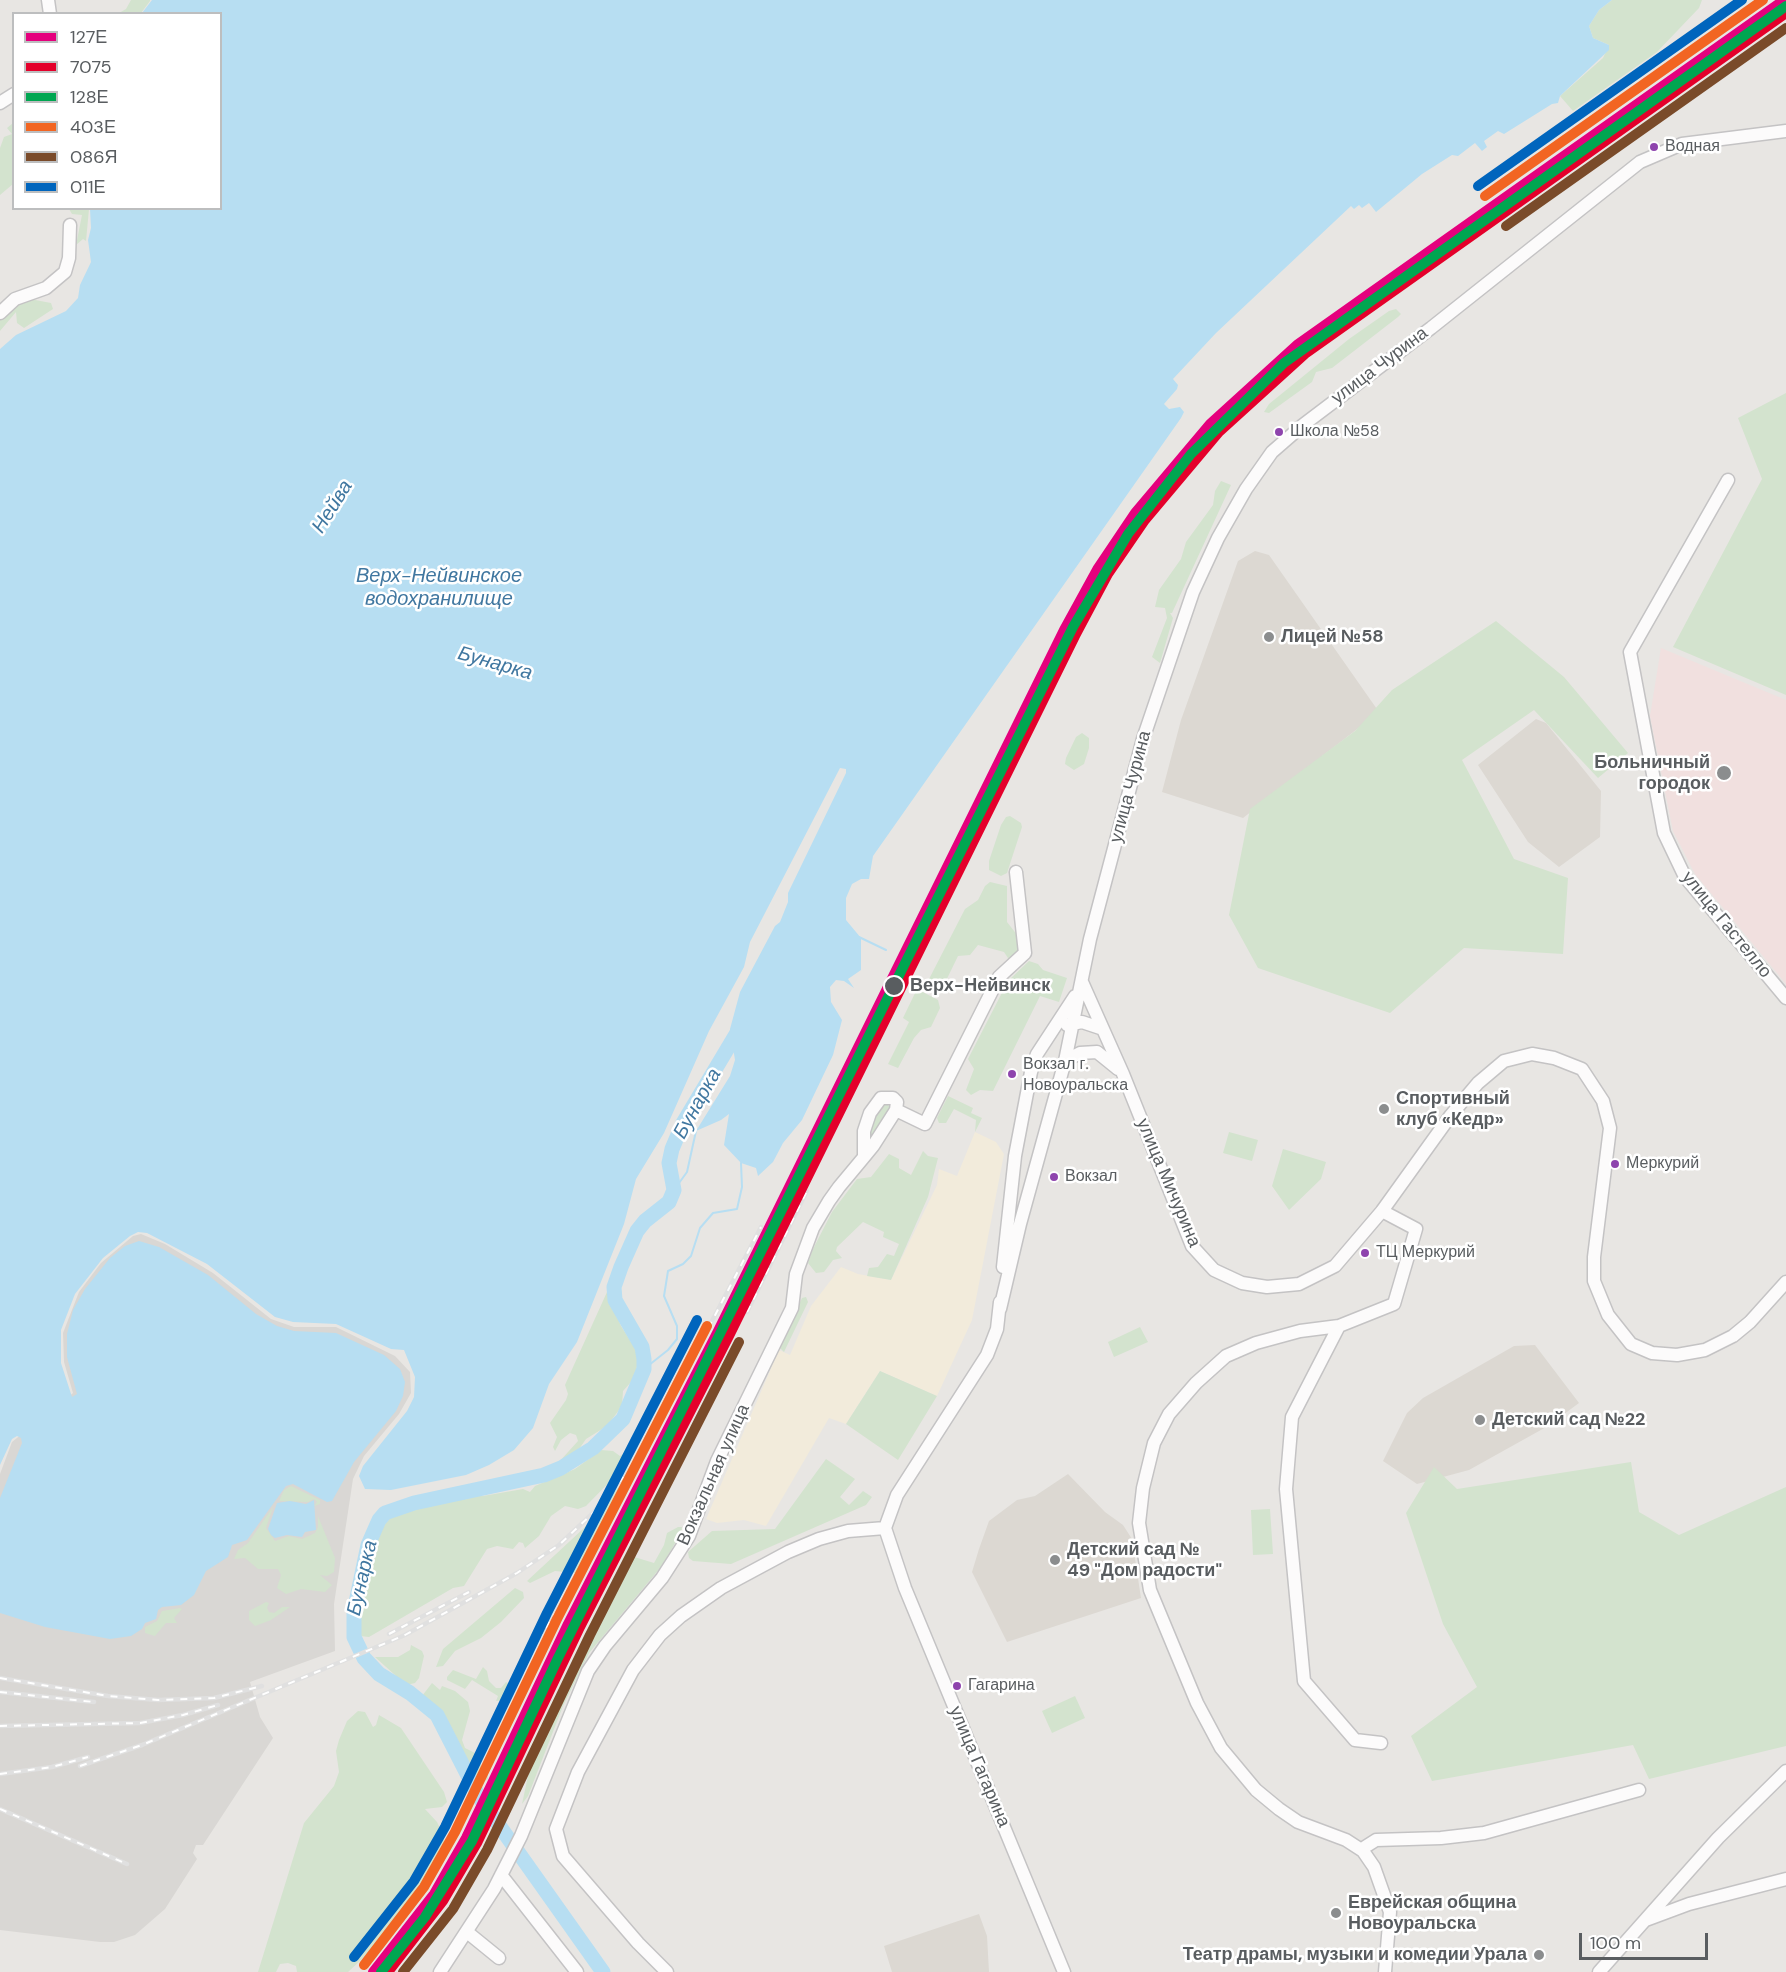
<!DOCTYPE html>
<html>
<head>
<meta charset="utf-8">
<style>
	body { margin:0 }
	#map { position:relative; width:1786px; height:1972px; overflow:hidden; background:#e8e6e3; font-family:"DM Sans",sans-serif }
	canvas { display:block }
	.legend { position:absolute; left:12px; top:12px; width:210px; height:198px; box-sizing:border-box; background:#fff; border:2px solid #bdbebf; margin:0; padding:8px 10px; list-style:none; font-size:18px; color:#595d60 }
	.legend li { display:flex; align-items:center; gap:12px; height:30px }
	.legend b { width:30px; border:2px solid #bdbebf }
	.scale { position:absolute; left:1579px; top:1933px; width:129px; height:27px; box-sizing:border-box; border:3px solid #595d60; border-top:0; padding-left:8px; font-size:18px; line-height:21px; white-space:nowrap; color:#595d60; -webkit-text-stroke:4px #fff; paint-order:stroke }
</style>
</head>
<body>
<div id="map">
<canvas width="1786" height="1972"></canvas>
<ul class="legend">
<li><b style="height:8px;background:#e5007d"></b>127Е</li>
<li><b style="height:8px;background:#e4002b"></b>7075</li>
<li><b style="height:8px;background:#00a651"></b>128Е</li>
<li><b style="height:8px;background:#f26522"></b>403Е</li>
<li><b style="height:8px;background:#7a4b2a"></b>086Я</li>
<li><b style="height:8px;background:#0065bd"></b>011Е</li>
</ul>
<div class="scale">100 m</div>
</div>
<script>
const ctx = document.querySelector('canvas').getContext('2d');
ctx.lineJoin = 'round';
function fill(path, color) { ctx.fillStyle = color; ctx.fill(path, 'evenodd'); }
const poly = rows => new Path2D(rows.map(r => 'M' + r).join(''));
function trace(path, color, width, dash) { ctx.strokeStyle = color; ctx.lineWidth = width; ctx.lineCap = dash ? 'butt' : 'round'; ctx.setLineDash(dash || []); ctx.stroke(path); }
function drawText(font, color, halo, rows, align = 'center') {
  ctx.font = font + ' "DM Sans",sans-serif'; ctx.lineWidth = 5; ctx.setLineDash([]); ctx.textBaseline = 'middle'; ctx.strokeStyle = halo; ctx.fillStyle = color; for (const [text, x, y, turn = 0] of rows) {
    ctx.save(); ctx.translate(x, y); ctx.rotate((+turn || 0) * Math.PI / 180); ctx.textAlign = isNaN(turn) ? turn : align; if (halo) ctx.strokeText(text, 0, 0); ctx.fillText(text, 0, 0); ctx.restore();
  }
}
const commercial = poly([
	[975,1132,996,1142,1004,1154,972,1320,937,1396,880,1371,846,1424,829,1418,766,1526,744,1520,717,1523,706,1519,779,1350,790,1355,811,1306,841,1267,858,1274,891,1280,937,1185,939,1169,957,1176]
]);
const industrial = poly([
	[141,1234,165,1244,213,1273,271,1319,294,1327,336,1327,395,1356,410,1372,411,1393,399,1414,364,1456,353,1479,334,1604,335,1651,250,1682,260,1717,273,1738,203,1845,196,1845,193,1853,197,1859,165,1909,135,1935,114,1942,100,1942,0,1930,0,1474,12,1442,73,1393,64,1362,63,1333,79,1292,101,1263,133,1236]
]);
const education = poly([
	[1255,551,1269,555,1379,712,1243,818,1162,792,1181,720,1238,561],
	[1536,719,1546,723,1601,791,1600,837,1559,867,1528,842,1478,765],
	[1535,1345,1579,1403,1548,1426,1469,1470,1417,1484,1383,1461,1407,1413,1423,1398,1514,1346],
	[1068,1474,1105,1512,1123,1525,1132,1539,1141,1598,1007,1642,972,1572,979,1549,989,1521,1017,1500,1035,1496],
	[979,1914,987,1936,989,1972,892,1972,884,1946]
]);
const medical = poly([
	[1661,648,1786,700,1786,984,1695,874,1673,831,1650,716]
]);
const green = poly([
	[131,0,150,0,150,1,141,13,119,13,126,9],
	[1612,0,1702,0,1699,8,1657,52,1573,111,1560,96,1603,58,1609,45,1593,38,1589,26,1599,10],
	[13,123,13,184,0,195,0,148,4,137,12,134,7,128],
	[69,209,89,209,86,241,83,239,76,245,82,215,72,214],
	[30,299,51,303,53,309,24,328,17,323,16,312,0,331,0,319,22,301],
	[1396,309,1401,314,1398,317,1332,368,1316,372,1312,382,1269,413,1264,412,1269,404,1349,339,1389,311],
	[1786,393,1786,695,1673,647,1762,479,1738,418],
	[1221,481,1231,485,1172,613,1170,613,1173,618,1160,663,1152,657,1167,618,1165,608,1155,607,1159,590,1181,559,1186,542,1213,505,1215,491],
	[1496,621,1564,677,1628,753,1598,778,1534,710,1462,760,1514,859,1568,878,1563,954,1464,948,1390,1013,1258,968,1229,915,1250,809,1355,731,1392,690],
	[1082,733,1089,738,1089,748,1084,764,1074,770,1065,764,1066,758,1076,737],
	[1010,816,1021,823,1022,827,1007,873,1001,876,989,870,989,861,1001,825,1006,817],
	[990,882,1007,886,1007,922,1018,936,1018,950,1006,964,1008,958,1004,952,978,945,970,955,958,956,942,989,936,988,928,981,965,909,978,900,985,886],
	[1029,961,1038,964,1043,970,1067,978,1059,1002,1040,996,993,1091,980,1090,971,1095,966,1090,974,1069,968,1059,1008,981],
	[917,989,938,1000,940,1008,931,1027,921,1030,914,1038,898,1068,888,1064,909,1022,903,1018],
	[948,1096,973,1108,971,1113,982,1118,975,1132,976,1120,954,1109,946,1123,939,1123,937,1118],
	[887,1103,891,1109,875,1138,870,1140,869,1125,881,1104],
	[1229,1132,1258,1140,1252,1161,1223,1153],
	[1283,1149,1326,1162,1321,1179,1289,1210,1272,1186],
	[923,1151,928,1156,938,1158,928,1197,891,1280,867,1276,869,1268,878,1267,887,1254,894,1256,899,1244,883,1237,884,1232,863,1222,837,1247,836,1251,842,1258,833,1260,824,1272,816,1273,808,1263,813,1249,832,1212,857,1179,871,1177,889,1154,899,1159,899,1168,911,1175],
	[607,1292,621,1326,635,1348,638,1361,636,1371,632,1381,623,1391,622,1406,607,1426,586,1439,577,1452,558,1463,578,1441,576,1435,570,1433,561,1440,555,1451,553,1447,557,1437,550,1423,566,1400,568,1394,565,1385,569,1376],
	[806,1297,808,1302,784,1352,779,1347,802,1298],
	[1140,1327,1148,1342,1114,1357,1108,1342],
	[880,1371,937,1396,898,1460,846,1424],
	[636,1442,629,1462,586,1506,578,1509,565,1506,551,1516,539,1536,525,1548,523,1543,519,1542,513,1549,497,1546,487,1549,464,1586,453,1588,369,1637,360,1636,362,1605,369,1565,382,1527,392,1516,412,1507,476,1495,483,1496,523,1489,530,1492,535,1486,575,1469,601,1450,613,1451,620,1456,626,1452,632,1443],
	[826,1459,855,1479,840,1497,849,1505,863,1491,872,1497,866,1505,731,1564,693,1561,689,1558,688,1552,712,1531,775,1529],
	[1631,1462,1639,1512,1679,1535,1786,1487,1786,1746,1649,1779,1633,1745,1432,1781,1411,1736,1477,1687,1443,1624,1406,1513,1434,1467,1457,1489],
	[628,1476,580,1569,575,1573,555,1571,530,1583,527,1581,584,1528],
	[291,1486,320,1500,320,1504,314,1506,317,1502,314,1499,308,1502,279,1501,284,1490],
	[273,1507,266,1528,275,1541,289,1536,302,1539,315,1533,318,1527,318,1516,335,1558,334,1572,327,1576,320,1575,332,1585,325,1592,301,1589,286,1594,277,1588,281,1575,278,1569,258,1569,245,1558,234,1559,238,1550,248,1543],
	[1270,1509,1273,1554,1253,1555,1251,1510],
	[678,1527,682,1527,681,1533,661,1567,589,1653,563,1706,528,1796,522,1804,528,1776,559,1689,627,1558,631,1556,654,1563,664,1545,667,1533],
	[515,1588,523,1592,524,1598,501,1622,481,1638,455,1651,443,1666,436,1667,443,1649],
	[266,1602,269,1603,267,1608,269,1612,274,1613,282,1607,290,1607,271,1620,255,1626,249,1620,249,1611],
	[180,1608,182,1609,174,1618,177,1623,166,1623,155,1636,145,1633,145,1627,157,1621,162,1611],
	[411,1645,422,1651,424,1656,419,1678,415,1683,406,1685,375,1657,398,1657,410,1650],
	[483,1667,487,1671,489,1681,496,1688,501,1688,506,1682,515,1688,507,1700,496,1701,498,1696,472,1680,465,1689,447,1680,447,1677,453,1670,476,1679],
	[432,1683,440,1690,442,1686,455,1691,468,1702,470,1711,462,1740,465,1748,479,1755,481,1765,488,1775,488,1779,483,1782,476,1778,443,1716,422,1696],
	[1075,1696,1085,1718,1052,1733,1042,1711],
	[358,1711,365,1712,373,1727,376,1725,379,1715,401,1728,444,1792,447,1802,442,1807,425,1809,437,1822,444,1836,444,1845,398,1926,348,1972,297,1972,296,1966,288,1963,280,1964,276,1972,258,1972,304,1823,334,1786,339,1772,336,1751,339,1740,347,1721]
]);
const water = poly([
	[152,0,1612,0,1599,10,1589,26,1593,38,1609,45,1609,50,1560,96,1558,103,1552,104,1504,134,1498,131,1484,141,1487,147,1482,151,1475,143,1458,156,1452,155,1422,174,1376,212,1369,203,1362,208,1359,205,1354,209,1351,206,1216,333,1173,379,1178,385,1177,389,1164,404,1169,409,1180,407,1184,412,1181,418,873,856,869,879,861,879,852,884,846,898,846,920,861,938,861,970,848,979,854,988,844,981,836,980,830,987,831,1002,842,1020,833,1055,802,1120,783,1143,773,1162,758,1176,756,1168,741,1163,724,1145,729,1114,721,1120,696,1131,730,1076,735,1060,730,1029,740,992,775,926,780,922,788,902,788,893,846,773,846,769,840,768,750,942,744,967,709,1031,664,1133,636,1179,624,1224,577,1342,549,1384,533,1428,514,1450,489,1465,466,1475,391,1490,365,1489,359,1476,363,1466,407,1411,414,1397,415,1377,404,1350,391,1349,336,1324,293,1322,275,1317,207,1264,147,1233,138,1232,130,1236,103,1258,75,1294,61,1330,61,1363,72,1397,77,1394,67,1357,67,1334,73,1310,85,1289,110,1258,125,1246,139,1241,159,1247,208,1275,256,1314,277,1326,294,1331,336,1333,384,1355,400,1369,405,1382,403,1396,396,1411,354,1462,332,1501,327,1502,293,1484,286,1486,247,1540,232,1545,228,1557,206,1571,194,1595,181,1605,162,1607,158,1610,156,1619,145,1623,142,1629,131,1636,110,1639,45,1627,0,1613,0,1498,22,1443,21,1438,17,1436,12,1439,0,1465,0,349,16,335,66,311,78,298,80,285,91,262,88,240,91,228,90,209,220,208,220,14,142,13],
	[314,1500,316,1530,305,1532,302,1537,287,1535,275,1538,271,1535,268,1529,277,1503,290,1501,306,1504]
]);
const stream = poly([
	[859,937,886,950],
	[674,1190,687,1172,696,1131],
	[644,1369,668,1350,677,1339,677,1326,664,1296,668,1271,683,1264,691,1256,700,1228,713,1213,737,1209,742,1187,741,1163]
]);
const river = poly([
	[603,1972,479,1797,437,1715,410,1693,379,1674,364,1658,354,1637,354,1612,368,1545,379,1520,385,1513,414,1503,544,1475,561,1468,593,1448,623,1419,644,1369,644,1359,642,1347,615,1300,614,1287,621,1267,637,1231,645,1221,669,1202,674,1190,669,1163,672,1149,683,1123,741,1026]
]);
const minor = poly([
	[48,0,50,14],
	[0,103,14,94],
	[0,313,15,299,46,288,65,272,69,258,70,225],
	[1728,480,1630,652,1664,833,1685,877,1786,998],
	[1082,982,1123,1074,1192,1246,1214,1270,1242,1283,1267,1287,1299,1284,1335,1266,1382,1211,1451,1115,1478,1083,1504,1061,1532,1054,1554,1058,1582,1069,1603,1101,1610,1128,1594,1257,1594,1281,1608,1315,1631,1344,1652,1353,1677,1355,1705,1350,1733,1336,1750,1322,1786,1282],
	[1067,1025,1082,1022,1103,1029],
	[1065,1061,1080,1053,1097,1052,1118,1069],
	[896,1110,925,1124,999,977,1025,953,1016,872],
	[1382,1211,1416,1229,1394,1304,1339,1326,1300,1331,1256,1343,1226,1356,1196,1383,1169,1414,1154,1443,1143,1488,1139,1523,1150,1590,1197,1703,1221,1748,1256,1790,1279,1809,1298,1822,1346,1840,1363,1851,1374,1867,1390,1912,1385,1972],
	[1003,1267,1015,1156,1031,1072,1037,1054,1075,996],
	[1000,1302,997,1329,987,1355,897,1495,885,1528,905,1588,1064,1972],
	[1000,1309,1020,1224,1065,1061,1090,939,1143,739,1193,592,1218,538,1246,489,1272,452,1303,425,1431,328,1640,162,1682,144,1786,131],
	[1339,1326,1292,1417,1286,1489,1304,1681,1355,1740,1381,1743],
	[1363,1851,1365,1847,1376,1840,1441,1838,1484,1833,1639,1790],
	[501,1875,577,1972],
	[1646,1920,1689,1904,1786,1879],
	[467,1932,499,1958],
	[440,1972,494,1889,521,1836,588,1671,605,1646,662,1578,689,1536,717,1461,792,1308,796,1274,813,1228,829,1201,839,1187,864,1157,873,1146,896,1110,897,1102,893,1098,881,1098,870,1113,864,1131,864,1157],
	[667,1972,638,1943,563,1856,556,1829,578,1772,633,1670,660,1635,681,1616,721,1588,788,1552,819,1539,848,1531,885,1528],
	[1599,1972,1718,1838,1786,1771]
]);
const rail = poly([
	[1621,131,1786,14],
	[747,1312,807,1191],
	[663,1415,761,1227],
	[578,1631,746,1301],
	[389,1634,469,1592],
	[523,1663,593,1555,637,1470],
	[0,1678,108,1696,158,1700,214,1698,262,1686],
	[0,1692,94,1702],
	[0,1726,140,1723,183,1715,218,1705],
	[80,1766,142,1745,405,1635,517,1573,559,1545,593,1513,635,1463,666,1409],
	[0,1774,52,1767,88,1757],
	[0,1809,127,1864],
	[495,1836,503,1819]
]);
const rail1 = poly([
	[373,1972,434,1894,466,1838,568,1624,718,1331,1064,630,1098,568,1135,513,1210,424,1298,344,1784,0]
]);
const rail2 = poly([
	[388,1972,443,1901,477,1843,579,1629,729,1336,1075,636,1108,574,1145,520,1219,432,1305,354,1786,13]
]);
const rail3 = poly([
	[381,1972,425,1917,472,1841,558,1658,1073,627,1128,534,1191,454,1284,363,1786,6]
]);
const rail4 = poly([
	[1485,196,1763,0],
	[364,1965,424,1887,455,1832,557,1619,707,1326]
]);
const rail5 = poly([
	[1506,226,1786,28],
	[403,1972,453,1909,487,1850,590,1635,739,1342]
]);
const rail6 = poly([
	[1478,186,1742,0],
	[354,1957,414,1881,445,1827,547,1613,697,1320]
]);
const markers = [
	[1654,147,5,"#8e44ad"],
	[1279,432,5,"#8e44ad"],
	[1269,637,6,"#8b8d8e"],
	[1724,773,8,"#8b8d8e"],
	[894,986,10,"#595d60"],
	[1012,1074,5,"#8e44ad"],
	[1384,1109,6,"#8b8d8e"],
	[1615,1164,5,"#8e44ad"],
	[1054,1177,5,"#8e44ad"],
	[1365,1253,5,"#8e44ad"],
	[1480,1420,6,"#8b8d8e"],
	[1055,1560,6,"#8b8d8e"],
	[957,1686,5,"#8e44ad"],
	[1336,1913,6,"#8b8d8e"],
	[1539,1955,6,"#8b8d8e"]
];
const busNames = [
	["Водная",1665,147],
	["Школа №58",1290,432],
	["Вокзал г.",1023,1065],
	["Новоуральска",1023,1086],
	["Меркурий",1626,1164],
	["Вокзал",1065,1177],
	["ТЦ Меркурий",1376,1253],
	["Гагарина",968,1686]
];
const streetNames = [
	["улица Чурина",1380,366,-37],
	["улица Чурина",1131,787,-75],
	["улица Гастелло",1726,925,51],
	["улица Мичурина",1168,1183,67],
	["Вокзальная улица",714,1475,-66],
	["улица Гагарина",979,1767,67]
];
const poiNames = [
	["Лицей №58",1281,637],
	["Больничный",1710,763,"right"],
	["городок",1710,784,"right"],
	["Спортивный",1396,1099],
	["клуб «Кедр»",1396,1120],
	["Детский сад №22",1492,1420],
	["Детский сад №",1067,1550],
	["49 \"Дом радости\"",1067,1571],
	["Еврейская община",1348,1903],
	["Новоуральска",1348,1924],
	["Театр драмы, музыки и комедии Урала",1527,1955,"right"]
];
const stopNames = [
	["Верх-Нейвинск",910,986]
];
const waterNames = [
	["Нейва",333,507,-58],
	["Верх-Нейвинское",439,577],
	["водохранилище",439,600],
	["Бунарка",495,664,16],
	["Бунарка",698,1104,-61],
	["Бунарка",363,1578,-77]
];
fill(commercial, '#f2ebdb');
fill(industrial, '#d9d7d4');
fill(education, '#dcd8d2');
fill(medical, '#f1e0df');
fill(green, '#d3e3ce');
fill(water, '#b7def2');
trace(stream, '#b7def2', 2);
trace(river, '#b7def2', 15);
trace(minor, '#c4c3c4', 15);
trace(minor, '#fcfbfb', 12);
trace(rail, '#e0e0e0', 4.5);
trace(rail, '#fff', 2, [7]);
trace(rail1, '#e5007d', 10);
trace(rail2, '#e4002b', 10);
trace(rail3, '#00a651', 10);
trace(rail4, '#f26522', 10);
trace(rail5, '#7a4b2a', 10);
trace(rail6, '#0065bd', 10);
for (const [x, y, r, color] of markers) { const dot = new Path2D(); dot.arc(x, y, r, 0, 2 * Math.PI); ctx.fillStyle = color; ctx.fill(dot); trace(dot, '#fff', 2); }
drawText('16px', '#595d60', '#fff', busNames, 'left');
drawText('18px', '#595d60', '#fff', streetNames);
drawText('bold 18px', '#595d60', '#fff', poiNames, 'left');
drawText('bold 18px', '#595d60', '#fff', stopNames, 'left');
drawText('italic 20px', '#4077a0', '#fff', waterNames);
</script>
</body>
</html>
